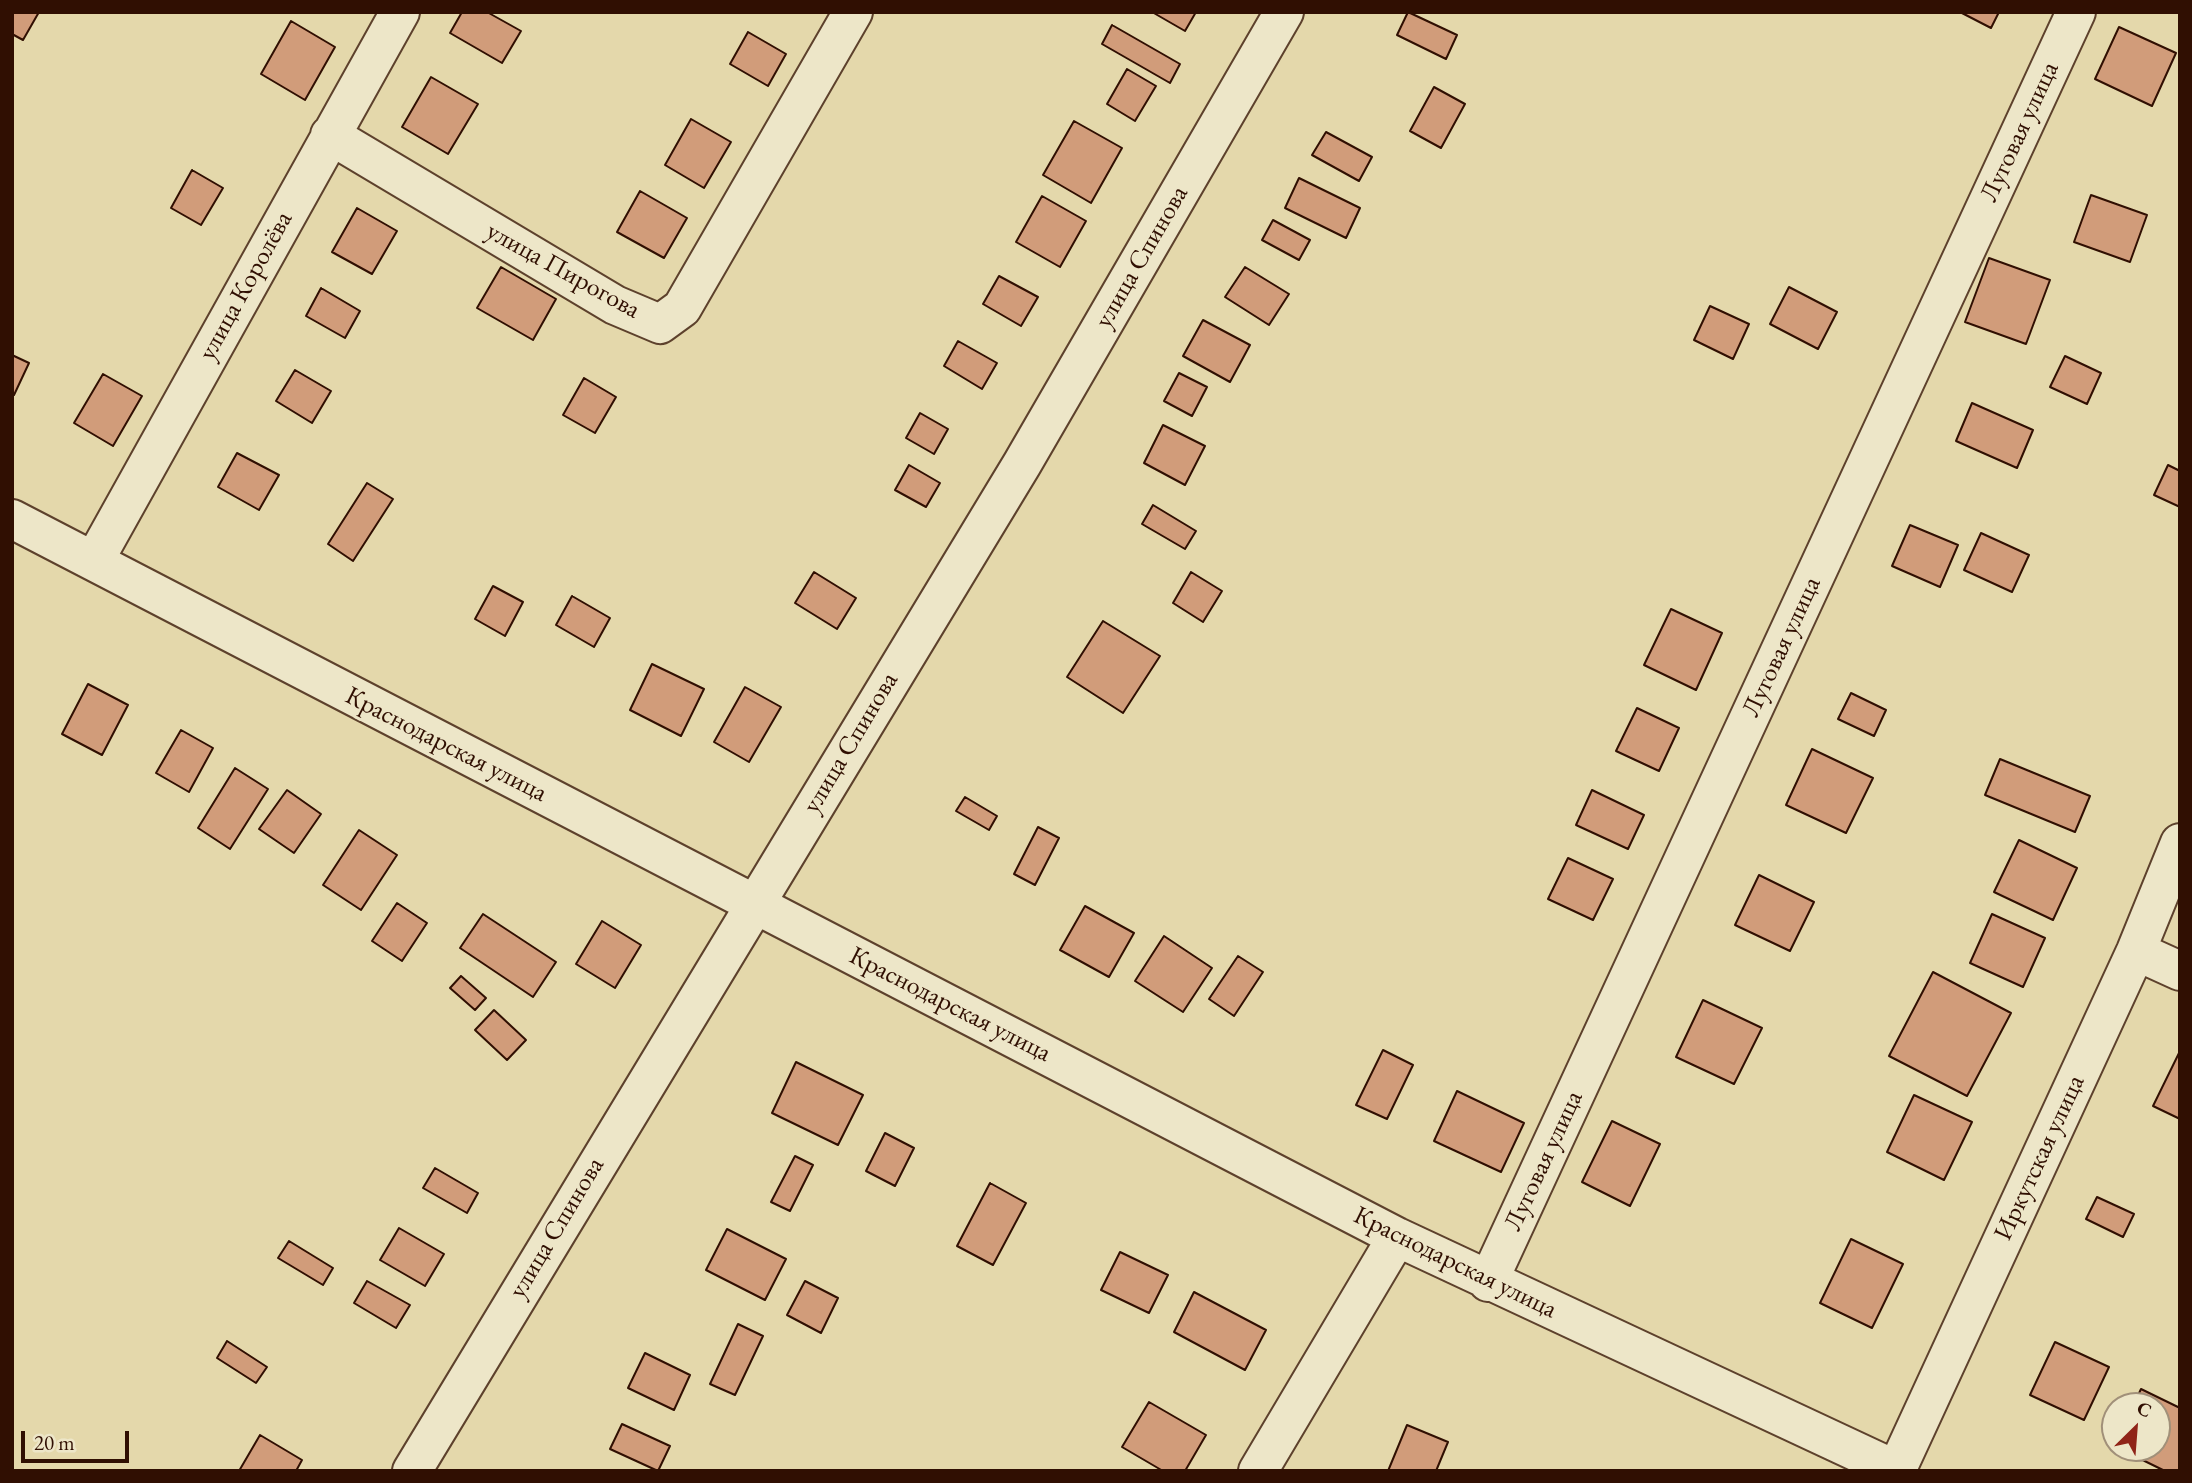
<!DOCTYPE html>
<html>
<head>
<meta charset="utf-8">
<style>
	body { margin:0 }
	#map { position:relative; width:2192px; height:1483px; overflow:hidden; background:#e4d8ab; font-family:"EB Garamond",serif }
	canvas { display:block }
	.frame { position:absolute; inset:0; border:14px solid #300f02; pointer-events:none }
	.north { position:absolute; left:2101px; top:1392px; width:70px; height:70px; box-sizing:border-box; background:#ede6c8; border:2px solid #a19079; border-radius:50%; rotate:25deg; font-size:19px; font-weight:700; line-height:28px; text-align:center; color:#300f02 }
	.north::after { content:''; display:block; margin:auto; width:24px; height:32px; background:#8f2418; clip-path:polygon(50% 0,100% 100%,50% 72%,0 100%) }
	.scale { position:absolute; left:21px; top:1431px; width:108px; height:32px; box-sizing:border-box; border:4px solid #300f02; border-top:0; padding-left:9px; font-size:21px; line-height:24px; white-space:nowrap; color:#300f02; -webkit-text-stroke:5px #ede6c8; paint-order:stroke }
</style>
</head>
<body>
<div id="map">
<canvas width="2192" height="1483"></canvas>
<div class="frame"></div>
<div class="north">С</div>
<div class="scale">20 m</div>
</div>
<script>
const ctx = document.querySelector('canvas').getContext('2d');
ctx.lineJoin = 'round';
function fill(path, color) { ctx.fillStyle = color; ctx.fill(path, 'evenodd'); }
const poly = rows => new Path2D(rows.map(r => 'M' + r).join(''));
function trace(path, color, width, dash) { ctx.strokeStyle = color; ctx.lineWidth = width; ctx.lineCap = dash ? 'butt' : 'round'; ctx.setLineDash(dash || []); ctx.stroke(path); }
function drawText(font, color, halo, rows, align = 'center') {
  ctx.font = font + ' "EB Garamond",serif'; ctx.lineWidth = 6; ctx.setLineDash([]); ctx.textBaseline = 'middle'; ctx.strokeStyle = halo; ctx.fillStyle = color; for (const [text, x, y, turn = 0] of rows) {
    ctx.save(); ctx.translate(x, y); ctx.rotate((+turn || 0) * Math.PI / 180); ctx.textAlign = isNaN(turn) ? turn : align; if (halo) ctx.strokeText(text, 0, 0); ctx.fillText(text, 0, 0); ctx.restore();
  }
}
const building = poly([
	[12,12,39,12,23,40,12,34,12,12],
	[462,12,487,12,521,31,502,63,450,33,462,12],
	[1152,12,1196,12,1185,31,1152,12],
	[1408,12,1457,35,1446,59,1397,35,1408,12],
	[1960,12,1999,12,1991,28,1960,12],
	[291,21,335,47,305,100,261,74,291,21],
	[1112,25,1180,64,1170,83,1102,44,1112,25],
	[2119,27,2176,53,2152,106,2095,79,2119,27],
	[748,32,786,54,768,86,730,64,748,32],
	[1127,69,1156,86,1135,121,1107,104,1127,69],
	[431,77,478,104,448,154,402,127,431,77],
	[1434,87,1465,104,1441,148,1410,131,1434,87],
	[691,119,731,142,704,188,665,165,691,119],
	[1074,121,1122,148,1091,203,1043,175,1074,121],
	[1326,132,1372,157,1359,181,1312,155,1326,132],
	[192,170,223,188,201,225,171,208,192,170],
	[1299,178,1360,208,1346,238,1285,208,1299,178],
	[640,191,687,218,664,258,617,232,640,191],
	[2091,195,2147,215,2130,262,2074,242,2091,195],
	[1042,196,1086,221,1060,267,1016,242,1042,196],
	[357,208,397,231,372,274,332,252,357,208],
	[1273,220,1310,240,1299,260,1262,240,1273,220],
	[1989,258,2050,280,2026,344,1965,322,1989,258],
	[501,267,556,299,533,340,477,308,501,267],
	[1245,267,1289,294,1269,325,1225,297,1245,267],
	[999,276,1038,297,1021,326,983,304,999,276],
	[1789,287,1837,312,1818,349,1770,324,1789,287],
	[321,288,360,311,345,338,306,316,321,288],
	[1710,306,1749,324,1733,359,1694,340,1710,306],
	[1203,320,1250,345,1230,382,1183,356,1203,320],
	[958,341,997,363,982,389,944,366,958,341],
	[12,355,29,363,14,395,12,395,12,355],
	[2065,356,2101,373,2087,404,2050,387,2065,356],
	[295,370,331,391,312,423,276,401,295,370],
	[1179,373,1207,387,1192,416,1164,401,1179,373],
	[103,374,142,396,113,446,74,423,103,374],
	[584,378,616,397,595,433,563,415,584,378],
	[1972,403,2033,430,2017,468,1956,441,1972,403],
	[920,413,948,429,934,454,906,438,920,413],
	[1163,425,1205,446,1185,485,1144,463,1163,425],
	[237,453,279,475,259,510,218,487,237,453],
	[909,465,940,483,926,507,895,490,909,465],
	[2168,465,2180,471,2180,507,2154,495,2168,465],
	[367,483,393,499,353,561,328,544,367,483],
	[1153,505,1196,531,1185,549,1142,524,1153,505],
	[1910,525,1958,545,1940,587,1892,566,1910,525],
	[1981,533,2029,555,2012,592,1964,570,1981,533],
	[814,572,856,598,837,629,795,603,814,572],
	[1191,572,1222,591,1203,622,1173,603,1191,572],
	[493,586,523,602,505,636,475,619,493,586],
	[572,596,610,618,594,647,556,625,572,596],
	[1671,609,1722,633,1696,690,1644,665,1671,609],
	[1103,621,1160,656,1123,713,1067,677,1103,621],
	[652,664,704,689,681,736,630,710,652,664],
	[88,684,128,705,102,755,62,734,88,684],
	[745,687,781,707,749,762,714,742,745,687],
	[1851,693,1886,710,1874,736,1838,719,1851,693],
	[1637,708,1679,728,1659,771,1616,751,1637,708],
	[181,730,213,748,189,792,156,773,181,730],
	[1812,749,1873,778,1846,833,1786,805,1812,749],
	[2000,759,2090,796,2075,832,1985,795,2000,759],
	[235,768,268,789,230,849,198,828,235,768],
	[287,790,321,814,294,853,259,829,287,790],
	[1592,790,1644,815,1628,849,1576,825,1592,790],
	[965,797,997,816,989,830,956,811,965,797],
	[1038,827,1059,838,1035,885,1014,874,1038,827],
	[359,830,397,855,361,910,323,885,359,830],
	[2019,840,2077,868,2053,920,1994,892,2019,840],
	[1568,858,1613,879,1593,920,1548,899,1568,858],
	[1759,875,1814,902,1790,951,1735,925,1759,875],
	[397,903,427,923,402,961,372,941,397,903],
	[1085,906,1134,933,1109,977,1060,950,1085,906],
	[483,914,556,962,533,997,460,948,483,914],
	[1992,914,2045,938,2023,987,1970,963,1992,914],
	[602,921,641,945,615,988,576,964,602,921],
	[1164,936,1212,968,1183,1012,1135,981,1164,936],
	[1238,956,1263,972,1234,1016,1209,999,1238,956],
	[1933,972,2011,1013,1967,1096,1889,1056,1933,972],
	[461,976,486,998,475,1010,450,988,461,976],
	[1703,1000,1762,1028,1734,1084,1676,1057,1703,1000],
	[494,1010,526,1040,507,1060,475,1030,494,1010],
	[1383,1050,1413,1065,1387,1119,1356,1105,1383,1050],
	[2180,1051,2180,1119,2153,1106,2180,1051],
	[796,1062,863,1095,838,1145,772,1113,796,1062],
	[1457,1091,1524,1123,1501,1172,1434,1141,1457,1091],
	[1914,1095,1972,1122,1944,1180,1887,1152,1914,1095],
	[1612,1121,1660,1144,1630,1206,1582,1182,1612,1121],
	[885,1133,914,1148,895,1186,866,1171,885,1133],
	[795,1156,813,1165,790,1211,771,1202,795,1156],
	[435,1168,478,1193,467,1213,423,1188,435,1168],
	[990,1183,1026,1203,993,1265,957,1246,990,1183],
	[2097,1197,2134,1214,2123,1237,2086,1219,2097,1197],
	[399,1228,444,1254,425,1286,380,1260,399,1228],
	[727,1229,786,1259,765,1300,706,1270,727,1229],
	[1851,1239,1903,1264,1872,1328,1820,1303,1851,1239],
	[289,1241,333,1268,323,1285,278,1258,289,1241],
	[1120,1252,1168,1275,1149,1313,1101,1290,1120,1252],
	[367,1281,410,1305,396,1328,354,1303,367,1281],
	[805,1281,838,1298,821,1333,787,1315,805,1281],
	[1194,1292,1266,1330,1245,1370,1174,1332,1194,1292],
	[738,1324,763,1336,735,1395,710,1384,738,1324],
	[227,1341,267,1367,256,1383,217,1358,227,1341],
	[2055,1342,2109,1367,2084,1420,2030,1395,2055,1342],
	[645,1353,690,1375,674,1410,628,1388,645,1353],
	[2141,1389,2180,1408,2180,1471,2165,1471,2118,1448,2157,1448,2157,1406,2133,1406,2141,1389],
	[1149,1402,1206,1435,1185,1471,1163,1471,1122,1447,1149,1402],
	[622,1424,670,1446,658,1471,610,1449,622,1424],
	[1407,1425,1448,1442,1436,1471,1388,1471,1407,1425],
	[260,1435,302,1460,296,1471,239,1471,260,1435]
]);
const minor = poly([
	[330,135,615,305,660,324,682,308,853,12],
	[12,519,1397,1237,1898,1471],
	[94,561,400,12],
	[2136,951,2180,971],
	[1488,1282,2076,12],
	[412,1471,1022,464,1284,12],
	[1258,1471,1397,1237],
	[1896,1471,2136,951,2180,843]
]);
const streetNames = [
	["Луговая улица",2020,132,-65],
	["улица Спинова",1142,257,-60],
	["улица Пирогова",563,271,29],
	["улица Королёва",246,286,-61],
	["Луговая улица",1782,647,-65],
	["улица Спинова",851,743,-59],
	["Краснодарская улица",446,745,27],
	["Краснодарская улица",950,1005,27],
	["Иркутская улица",2040,1158,-65],
	["Луговая улица",1544,1161,-65],
	["улица Спинова",557,1228,-59],
	["Краснодарская улица",1455,1263,26]
];
fill(building, '#d19c7a');
trace(building, '#300f02', 2);
trace(minor, '#5d412c', 42);
trace(minor, '#ede6c8', 38);
drawText('26px', '#300f02', '#ede6c8', streetNames);
</script>
</body>
</html>
